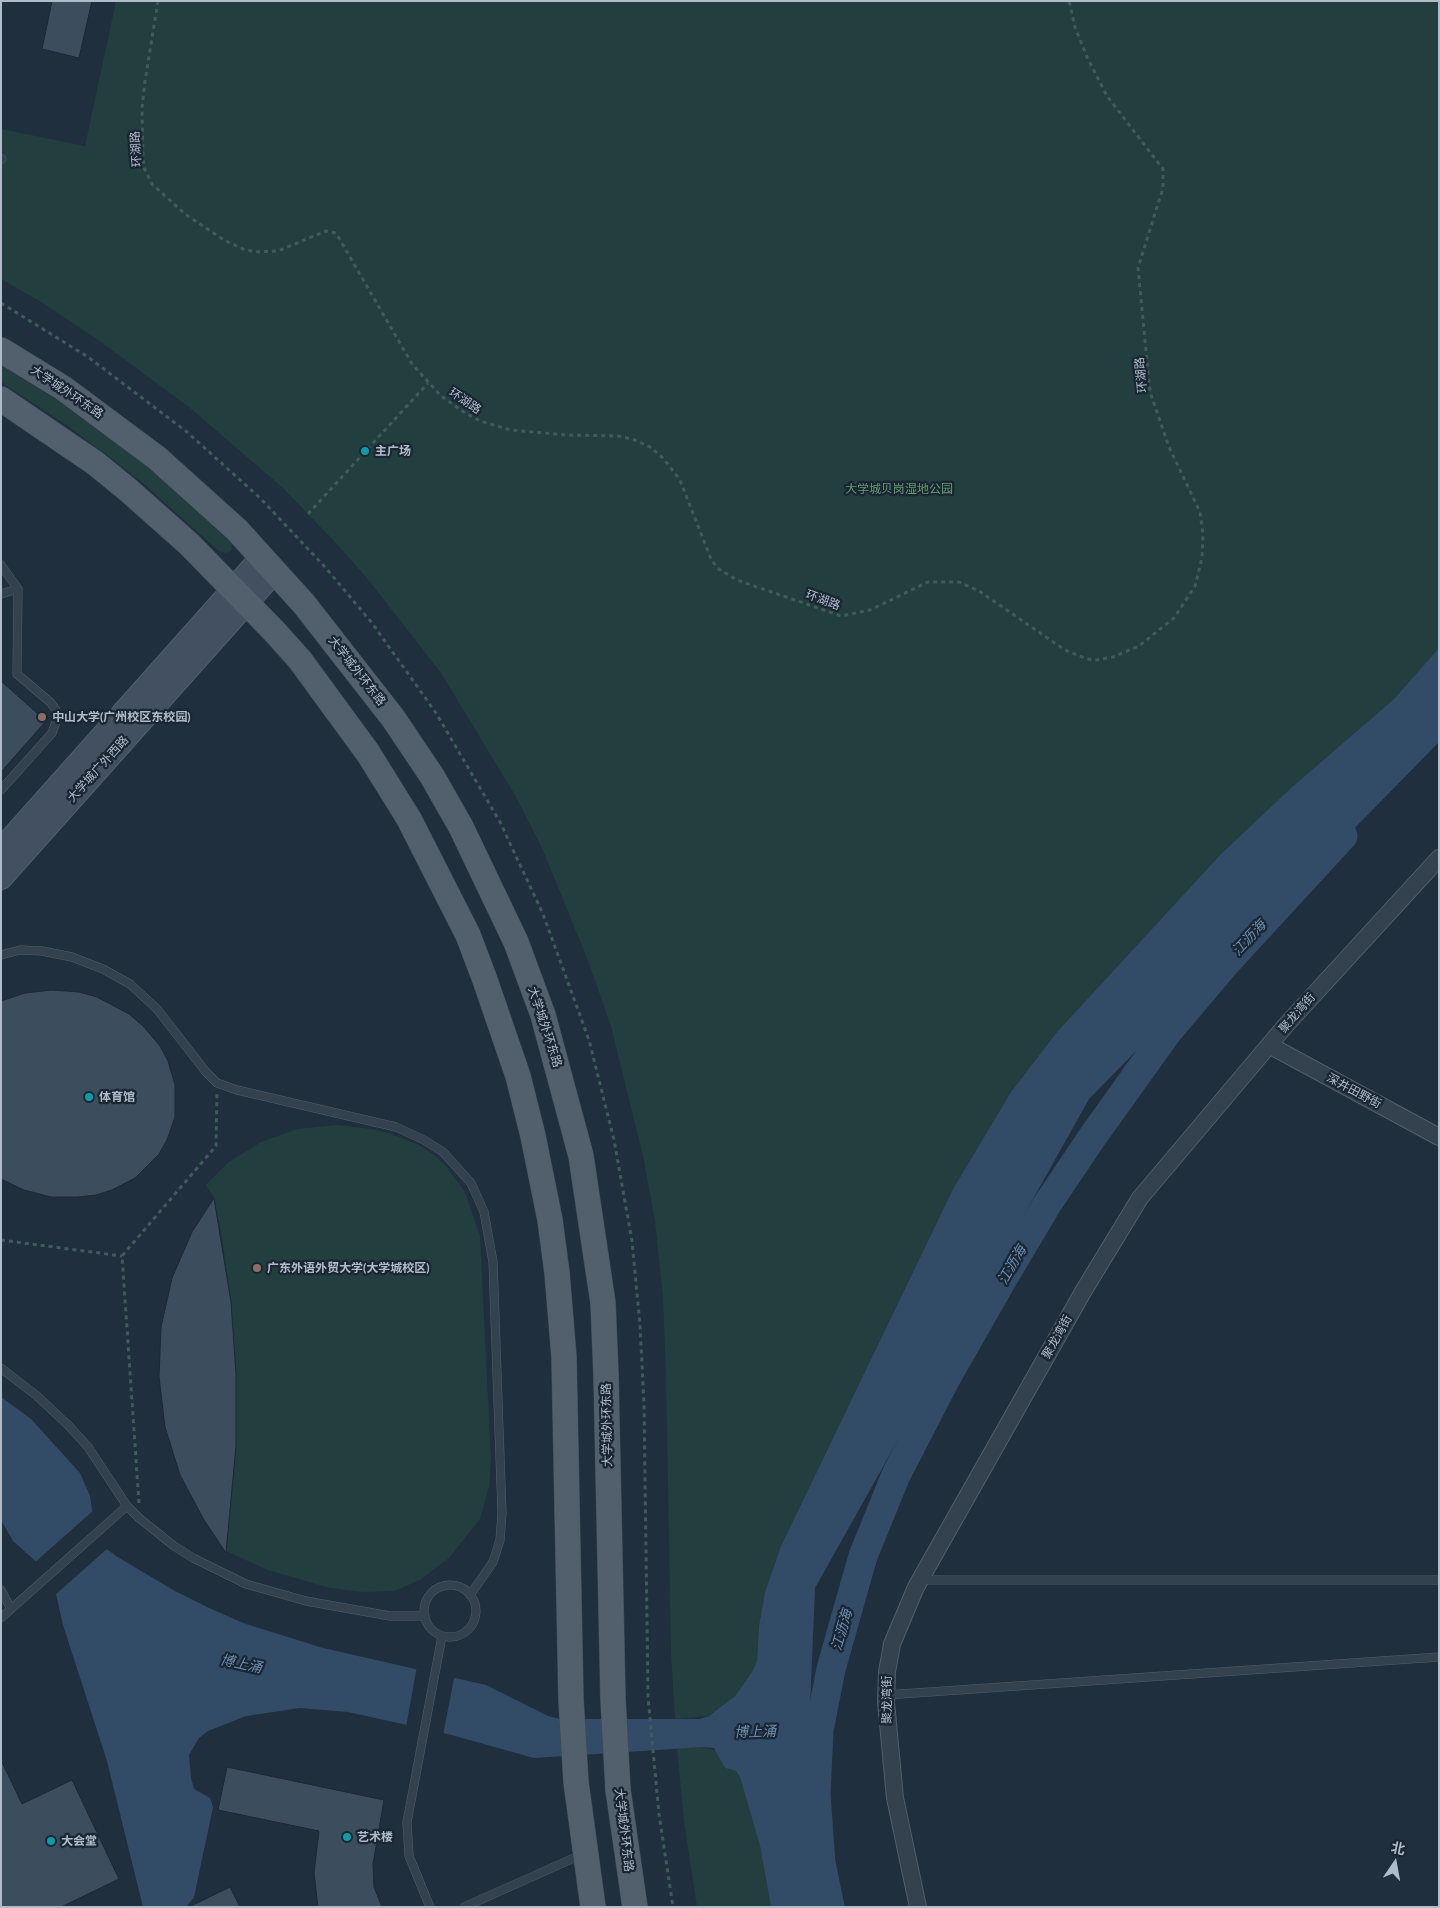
<!DOCTYPE html>
<html>
<head>
<meta charset="utf-8">
<style>
	body { margin:0 }
	#map { position:relative; width:1440px; height:1908px; overflow:hidden; background:#202f3e; font-family:Lato,"Noto Sans SC",sans-serif }
	canvas { display:block }
	.frame { position:absolute; inset:0; border:2px solid #b0bcca; pointer-events:none }
	.north { position:absolute; left:1370px; top:1838px; width:50px; height:50px; -webkit-text-stroke:4px #1a2633; paint-order:stroke; rotate:12deg; font-size:14px; font-weight:700; line-height:20px; text-align:center; color:#b0bcca }
	.north::after { content:''; display:block; margin:auto; width:18px; height:22px; background:#b0bcca; clip-path:polygon(50% 0,100% 100%,50% 72%,0 100%) }
</style>
</head>
<body>
<div id="map">
<canvas width="1440" height="1908"></canvas>
<div class="frame"></div>
<div class="north">北</div>
</div>
<script>
const ctx = document.querySelector('canvas').getContext('2d');
ctx.lineJoin = 'round';
function fill(path, color) { ctx.fillStyle = color; ctx.fill(path, 'evenodd'); }
const poly = rows => new Path2D(rows.map(r => 'M' + r).join(''));
function trace(path, color, width, dash) { ctx.strokeStyle = color; ctx.lineWidth = width; ctx.lineCap = dash ? 'butt' : 'round'; ctx.setLineDash(dash || []); ctx.stroke(path); }
function drawText(font, color, halo, rows, align = 'center') {
  ctx.font = font + ' Lato,"Noto Sans SC",sans-serif'; ctx.lineWidth = 4.5; ctx.setLineDash([]); ctx.textBaseline = 'middle'; ctx.strokeStyle = halo; ctx.fillStyle = color; for (const [text, x, y, turn = 0] of rows) {
    ctx.save(); ctx.translate(x, y); ctx.rotate((+turn || 0) * Math.PI / 180); ctx.textAlign = isNaN(turn) ? turn : align; if (halo) ctx.strokeText(text, 0, 0); ctx.fillText(text, 0, 0); ctx.restore();
  }
}
const green = poly([
	[116,1,1439,1,1439,648,1394,699,1291,788,1221,854,1057,1032,1011,1092,953,1189,781,1546,765,1592,759,1626,757,1661,752,1672,735,1696,709,1716,675,1719,671,1652,666,1376,663,1297,655,1221,643,1156,611,1026,587,958,542,848,515,795,441,673,367,578,333,540,283,488,189,407,101,342,41,302,1,279,1,129,85,146],
	[1,365,55,399,149,468,228,540,232,544,231,551,225,553,219,551,137,478,68,426,1,382],
	[337,1125,372,1129,391,1134,419,1145,434,1155,445,1165,465,1192,480,1236,491,1459,489,1487,480,1519,449,1558,420,1580,394,1591,363,1592,330,1588,268,1570,226,1551,236,1446,231,1302,221,1231,214,1198,206,1185,229,1162,261,1142,297,1129],
	[703,1747,717,1751,725,1768,736,1771,740,1777,760,1846,771,1907,697,1907,684,1821,677,1748]
]);
const water = poly([
	[1439,648,1439,742,1089,1099,815,1588,805,1823,826,1907,771,1907,760,1846,740,1777,736,1771,725,1768,714,1748,703,1747,534,1758,448,1734,348,1712,300,1708,246,1716,208,1731,199,1738,189,1755,191,1778,194,1789,210,1798,213,1807,194,1897,186,1907,143,1907,107,1761,63,1625,54,1585,41,1566,13,1541,1,1520,1,1397,31,1419,80,1473,90,1496,95,1528,103,1546,116,1556,173,1590,207,1607,243,1623,323,1648,486,1685,548,1716,560,1719,700,1719,709,1716,735,1696,752,1672,757,1661,759,1626,765,1592,781,1546,953,1189,1011,1092,1057,1032,1221,854,1291,788,1394,699]
]);
const pier = poly([
	[95,1509,99,1534,108,1548,54,1596,48,1578,33,1564],
	[417,1666,455,1674,443,1735,406,1727]
]);
const river = poly([
	[830,1907,821,1863,816,1794,819,1730,831,1669,863,1556,896,1475,945,1380,1002,1280,1046,1206,1093,1136,1166,1034,1226,963,1343,836]
]);
const building = poly([
	[52,1,92,1,79,58,42,49,52,1],
	[1,681,46,721,1,772,1,681],
	[52,990,79,992,97,997,129,1014,143,1026,160,1046,168,1061,175,1085,175,1117,167,1140,159,1154,135,1178,112,1190,96,1195,78,1197,51,1197,24,1190,1,1179,1,1001,25,993,52,990],
	[214,1198,231,1302,236,1374,236,1446,226,1553,204,1520,180,1475,165,1427,159,1377,161,1327,172,1278,192,1232,214,1198],
	[1,1760,22,1804,72,1780,119,1879,61,1907,1,1907,1,1760],
	[227,1767,384,1800,373,1864,374,1887,382,1907,318,1907,314,1873,319,1831,218,1810,227,1767],
	[230,1887,240,1907,189,1907,230,1887]
]);
const path = poly([
	[158,1,145,81,142,108,143,160,145,170,152,184,185,214,224,240,243,249,255,252,278,251,326,231,336,233,412,364,441,396,465,413,480,421,511,430,566,435,619,436,635,440,650,447,663,458,680,480,711,559,717,568,737,580,841,616,870,610,928,582,959,582,979,591,1065,650,1087,659,1096,660,1113,657,1139,646,1174,618,1195,586,1202,558,1203,534,1200,512,1169,447,1150,392,1138,268,1163,188,1163,169,1107,96,1087,57,1075,27,1069,1],
	[1,303,88,357,187,432,260,498,325,567,372,623,436,713,500,822,543,914,589,1040,614,1140,632,1241,640,1325,644,1404,648,1697,659,1814,673,1907],
	[308,514,428,383],
	[1,1240,122,1256],
	[139,1503,122,1256,216,1146,217,1094]
]);
const service = poly([
	[1,159,2,159],
	[1,565,18,589,17,674,50,702,56,710,57,719,52,733,1,790],
	[1,594,18,589],
	[1,955,20,950,42,951,72,957,103,969,130,984,157,1009,206,1072,217,1083,237,1090,396,1127,424,1140,443,1152,471,1183,484,1212,493,1262,502,1513,500,1540,493,1562,470,1595],
	[1,1368,37,1396,69,1426,88,1447,127,1506,139,1518,174,1546,193,1558,246,1584,306,1601,390,1616,425,1616],
	[920,1580,1439,1580],
	'424 1611a26 26 0 1 1 52 0a26 26 0 1 1-52 0Z',
	[1,1590,11,1609],
	[1,1618,127,1506],
	[886,1695,1439,1657],
	[430,1907,409,1856,407,1822,442,1636],
	[464,1907,583,1854]
]);
const minor = poly([
	[1269,1045,1439,1137],
	[918,1907,895,1798,886,1702,887,1672,892,1644,916,1587,1084,1290,1140,1198,1286,1025,1439,858]
]);
const secondary = poly([
	[1,850,262,557],
	[1,878,275,571]
]);
const primary = poly([
	[1,350,63,388,157,458,237,530,304,604,393,718,432,776,461,827,516,942,543,1015,581,1156,603,1303,606,1375,613,1699,618,1790,635,1907],
	[1,399,95,463,127,489,189,544,274,631,300,660,368,753,409,819,468,935,485,980,518,1076,533,1136,550,1220,557,1273,564,1357,571,1700,576,1782,593,1907]
]);
const markers = [
	[365,451,5,"#0f9aa8"],
	[42,717,5,"#8d6e63"],
	[89,1097,5,"#0f9aa8"],
	[257,1268,5,"#8d6e63"],
	[347,1837,5,"#0f9aa8"],
	[51,1841,5,"#0f9aa8"]
];
const streetNames = [
	["环湖路",136,149,-94],
	["环湖路",1141,375,-95],
	["大学城外环东路",67,392,34],
	["环湖路",465,401,34],
	["环湖路",823,600,20],
	["大学城外环东路",357,671,52],
	["大学城广外西路",98,769,-48],
	["聚龙湾街",1297,1013,-49],
	["大学城外环东路",545,1027,72],
	["深井田野街",1354,1091,28],
	["聚龙湾街",1057,1337,-61],
	["大学城外环东路",607,1425,-91],
	["聚龙湾街",887,1700,-90],
	["大学城外环东路",624,1830,83]
];
const poiNames = [
	["主广场",375,451],
	["中山大学(广州校区东校园)",52,717],
	["体育馆",99,1097],
	["广东外语外贸大学(大学城校区)",267,1268],
	["艺术楼",357,1837],
	["大会堂",61,1841]
];
const parkNames = [
	["大学城贝岗湿地公园",899,489]
];
const waterNames = [
	["江沥海",1249,938,-47],
	["江沥海",1012,1265,-60],
	["江沥海",842,1630,-74],
	["博上涌",241,1664,12],
	["博上涌",755,1732,-2]
];
fill(green, '#223e3f');
fill(water, '#324c68');
fill(pier, '#202f3e');
trace(river, '#324c68', 29);
fill(building, '#3c4e5e');
trace(building, '#1c2835', 1);
trace(service, '#525f6c', 9);
trace(minor, '#525f6c', 18);
trace(secondary, '#525f6c', 24);
trace(primary, '#3d4a57', 26);
trace(path, '#405b5c', 3, [4, 4]);
trace(service, '#34414e', 8);
trace(minor, '#34414e', 16);
trace(secondary, '#425061', 22);
trace(primary, '#52606e', 25);
for (const [x, y, r, color] of markers) { const dot = new Path2D(); dot.arc(x, y, r, 0, 2 * Math.PI); ctx.fillStyle = color; ctx.fill(dot); trace(dot, '#1a2633', 2); }
drawText('12px', '#b0bcca', '#1a2633', streetNames);
drawText('bold 12px', '#b0bcca', '#1a2633', poiNames, 'left');
drawText('12px', '#649d6d', '#1a2633', parkNames);
drawText('italic 14px', '#6d8fb1', '#1a2633', waterNames);
</script>
</body>
</html>
